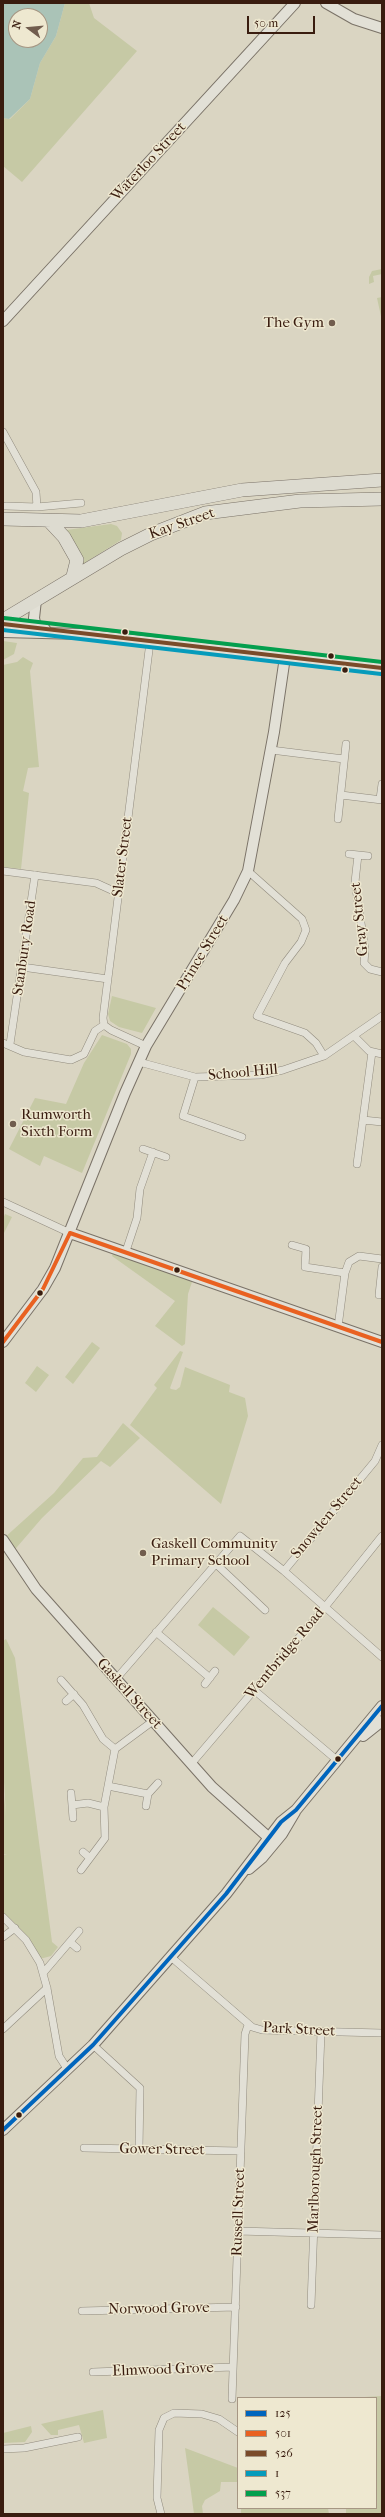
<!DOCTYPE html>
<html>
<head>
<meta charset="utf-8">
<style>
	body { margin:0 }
	#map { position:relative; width:385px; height:2517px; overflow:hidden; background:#dad5c2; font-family:"IM FELL French Canon",serif }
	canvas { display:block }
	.frame { position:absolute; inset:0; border:4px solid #391c0f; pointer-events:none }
	.legend { position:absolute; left:237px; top:2397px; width:140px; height:112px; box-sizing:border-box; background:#eee8d0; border:1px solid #a69683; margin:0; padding:5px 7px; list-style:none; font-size:12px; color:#391c0f }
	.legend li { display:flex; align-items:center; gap:8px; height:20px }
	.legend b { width:20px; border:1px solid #a69683 }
	.north { position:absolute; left:8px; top:8px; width:40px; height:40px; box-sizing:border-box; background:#eee8d0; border:1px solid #a69683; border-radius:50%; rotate:286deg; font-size:11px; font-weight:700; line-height:16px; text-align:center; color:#391c0f }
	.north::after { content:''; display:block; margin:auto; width:14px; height:18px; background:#715d4e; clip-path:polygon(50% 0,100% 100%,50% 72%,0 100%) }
	.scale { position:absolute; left:247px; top:16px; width:68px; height:18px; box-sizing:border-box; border:2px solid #391c0f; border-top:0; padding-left:5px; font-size:12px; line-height:14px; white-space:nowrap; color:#391c0f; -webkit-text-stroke:3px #eee8d0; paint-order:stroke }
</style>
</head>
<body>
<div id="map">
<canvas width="385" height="2517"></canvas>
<div class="frame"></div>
<ul class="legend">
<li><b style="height:5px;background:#0065bd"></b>125</li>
<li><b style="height:5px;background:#e96121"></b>501</li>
<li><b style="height:5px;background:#7a4b2a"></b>526</li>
<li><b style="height:5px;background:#069bbb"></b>1</li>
<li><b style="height:5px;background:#039f4e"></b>537</li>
</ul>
<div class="north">N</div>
<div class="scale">50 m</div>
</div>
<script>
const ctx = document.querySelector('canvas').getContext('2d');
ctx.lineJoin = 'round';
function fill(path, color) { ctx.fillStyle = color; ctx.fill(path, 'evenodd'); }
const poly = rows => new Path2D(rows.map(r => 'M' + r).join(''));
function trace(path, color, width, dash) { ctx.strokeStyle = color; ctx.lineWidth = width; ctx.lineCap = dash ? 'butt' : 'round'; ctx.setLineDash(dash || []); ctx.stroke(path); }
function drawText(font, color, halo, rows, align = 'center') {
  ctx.font = font + ' "IM FELL French Canon",serif'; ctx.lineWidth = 3; ctx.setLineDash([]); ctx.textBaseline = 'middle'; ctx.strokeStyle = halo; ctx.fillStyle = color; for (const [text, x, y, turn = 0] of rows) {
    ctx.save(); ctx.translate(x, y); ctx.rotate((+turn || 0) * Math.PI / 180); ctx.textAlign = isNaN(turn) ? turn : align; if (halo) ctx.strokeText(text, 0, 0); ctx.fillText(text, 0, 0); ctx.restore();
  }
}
const green = poly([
	[65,3,89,3,94,18,137,51,22,182,3,166,3,118,10,119,30,99,40,63,56,36],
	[382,269,382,274,373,276,374,282,369,284,369,277,372,271],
	[382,297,382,321,377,298],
	[111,524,117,526,122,533,121,540,83,564,78,552,66,533,66,530],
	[3,641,17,643,14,654,3,660],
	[23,657,33,663,30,671,39,767,28,768,23,791,29,793,21,869,3,867,3,665,17,662],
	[112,996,156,1008,142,1033,119,1027,110,1021,108,1014],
	[102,1035,127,1044,131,1049,131,1054,82,1173,44,1156,40,1166,9,1149,35,1098,66,1104,84,1063],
	[5,1214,12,1217,3,1235,3,1219],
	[115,1248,194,1276,188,1294,185,1344,182,1346,155,1326,175,1301,112,1256],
	[92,1342,100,1348,73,1384,65,1377],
	[180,1351,183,1352,170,1388,171,1389,176,1390,180,1387,185,1367,230,1385,229,1392,245,1398,248,1416,221,1504,130,1425,157,1388,154,1385],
	[37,1366,49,1375,36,1392,25,1383],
	[123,1423,140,1438,110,1467,101,1461,42,1518,11,1554,3,1539,54,1493,83,1458,97,1457],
	[213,1607,250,1637,234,1656,198,1625],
	[6,1639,15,1658,52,1942,58,1947,51,1956,40,1959,3,1915,3,1855,7,1854,3,1854,3,1784,6,1816,3,1765,3,1641],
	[382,2396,382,2514,346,2514,346,2508,376,2508,376,2398,348,2398],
	[103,2410,107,2438,84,2443,79,2425,58,2430,58,2435,51,2435,41,2424],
	[31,2426,32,2432,25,2442,3,2443,3,2433],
	[185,2448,238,2468,238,2482,221,2482,220,2491,205,2500,202,2506,203,2514,194,2514],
	[241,2508,328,2508,329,2514,241,2514]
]);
const water = poly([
	[3,3,65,3,56,36,40,63,30,99,9,119,3,118],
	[16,16,40,16,40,40,16,40]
]);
const street = poly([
	[3,432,36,492,37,507],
	[6,506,37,507,81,503],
	[271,750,344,759],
	[341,795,382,800],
	[380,799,382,784],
	[338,819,346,744],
	[349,854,368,856],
	[358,855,355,882,365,950,364,963,370,969,382,972],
	[3,871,96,883,118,893],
	[248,871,302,919,306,930,301,942,285,963,257,1016,305,1033,316,1043,324,1056],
	[22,967,108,979],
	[355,1037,369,1051,382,1054],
	[3,1043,24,1052,71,1060,84,1054,95,1031,104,1025],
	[10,1044,35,875],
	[146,1046,111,1030,104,1025,103,1018,150,642],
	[139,1062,195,1077,261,1075,283,1070,324,1056,382,1016],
	[195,1077,183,1116,242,1137],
	[363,1120,382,1122],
	[143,1149,166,1157],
	[357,1164,372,1052],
	[3,1202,70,1233],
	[292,1245,306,1249,305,1267,345,1273],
	[126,1251,137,1218,140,1189,153,1152],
	[379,1295,382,1267],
	[338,1327,345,1273,349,1262,359,1256,382,1259],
	[215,1563,265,1610],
	[284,1571,375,1461,382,1445],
	[156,1632,210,1678],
	[116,1679,240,1536,284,1571,382,1657],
	[61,1680,83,1705,103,1739,115,1749],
	[205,1684,215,1671],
	[254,1690,338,1761],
	[66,1701,74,1694],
	[192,1763,325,1607,382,1536],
	[108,1786,148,1794],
	[71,1793,73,1818],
	[72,1805,88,1803,104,1807],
	[146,1806,148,1794,158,1783],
	[83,1852,90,1858],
	[81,1870,105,1838,104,1807,115,1749,153,1721],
	[3,1917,26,1940,40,1963,47,1988,59,2056,68,2070],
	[3,1937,15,1928],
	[70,1942,77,1948],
	[171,1957,252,2027,262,2030,382,2033],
	[44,1972,79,1931],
	[3,2029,47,1988],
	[93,2045,140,2088,139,2149],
	[84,2148,241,2151],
	[238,2231,382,2235],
	[311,2305,321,2032],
	[82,2311,236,2307],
	[93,2372,233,2367],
	[232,2399,245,2034,248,2025],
	[3,2449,24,2448,78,2437],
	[161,2514,157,2498,159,2430,164,2418,174,2413,202,2414,219,2419,238,2432]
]);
const secondary = poly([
	[326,3,354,19,382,28],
	[3,321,295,3],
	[3,624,45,629],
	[36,627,34,618,36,600],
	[3,632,81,634,382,668],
	[70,1233,382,1342],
	[3,1342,43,1289,55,1268,125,1093,146,1046,234,900,248,871,274,732,285,657],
	[3,1540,36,1589,212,1787,268,1837,276,1838,282,1834],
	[363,1736,382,1721],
	[249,1869,262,1858,282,1834,295,1812],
	[3,2130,93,2045,226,1894,281,1822,296,1810,382,1706]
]);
const highway = poly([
	[3,519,81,521,242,490,382,480],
	[50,522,64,537,77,560,73,576],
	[3,620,121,549,151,534,205,513,300,501,382,499]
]);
const bus1 = poly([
	[3,2130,93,2045,226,1894,281,1822,296,1810,382,1706]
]);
const bus2 = poly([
	[70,1233,382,1342],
	[3,1342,43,1289,70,1233]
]);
const bus3 = poly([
	[3,624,382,668]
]);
const bus4 = poly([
	[3,630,381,674]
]);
const bus5 = poly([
	[4,618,382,662]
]);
const markers = [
	[332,323,4,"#715d4e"],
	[125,632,3.5,"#391c0f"],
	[331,656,3.5,"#391c0f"],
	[345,670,3.5,"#391c0f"],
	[13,1124,4,"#715d4e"],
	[177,1270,3.5,"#391c0f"],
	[40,1293,3.5,"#391c0f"],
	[143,1553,4,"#715d4e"],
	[338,1759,3.5,"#391c0f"],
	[19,2115,3.5,"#391c0f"]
];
const streetNames = [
	["Waterloo Street",149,162,-47],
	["Kay Street",182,524,-19],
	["Slater Street",123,857,-83],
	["Gray Street",360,919,-96],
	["Stanbury Road",25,948,-82],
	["Prince Street",203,953,-59],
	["School Hill",243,1073,-5],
	["Snowden Street",327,1518,-50],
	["Wentbridge Road",285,1654,-50],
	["Gaskell Street",129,1694,48],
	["Park Street",299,2030,3],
	["Gower Street",162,2150,1],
	["Marlborough Street",316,2169,-88],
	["Russell Street",239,2212,-88],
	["Norwood Grove",159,2309,-1],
	["Elmwood Grove",163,2370,-2]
];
const poiNames = [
	["The Gym",324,323,"right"],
	["Rumworth",21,1115],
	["Sixth Form",21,1132],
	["Gaskell Community",151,1544],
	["Primary School",151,1561]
];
fill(green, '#c6c9a5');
fill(water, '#aac3b7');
trace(street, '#918b7e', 8);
trace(secondary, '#7a7267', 12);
trace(highway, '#7a7267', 14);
trace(street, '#e2e0d6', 7);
trace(secondary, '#e2e0d6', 10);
trace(highway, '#dddbd0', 13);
trace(bus1, '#0065bd', 4);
trace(bus2, '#e96121', 4);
trace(bus3, '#7a4b2a', 4);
trace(bus4, '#069bbb', 4);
trace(bus5, '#039f4e', 4);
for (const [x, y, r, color] of markers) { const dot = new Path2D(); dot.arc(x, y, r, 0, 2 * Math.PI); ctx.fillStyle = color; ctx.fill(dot); trace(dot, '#eee8d0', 1.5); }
drawText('15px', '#391c0f', '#eee8d0', streetNames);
drawText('15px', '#391c0f', '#eee8d0', poiNames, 'left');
</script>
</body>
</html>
